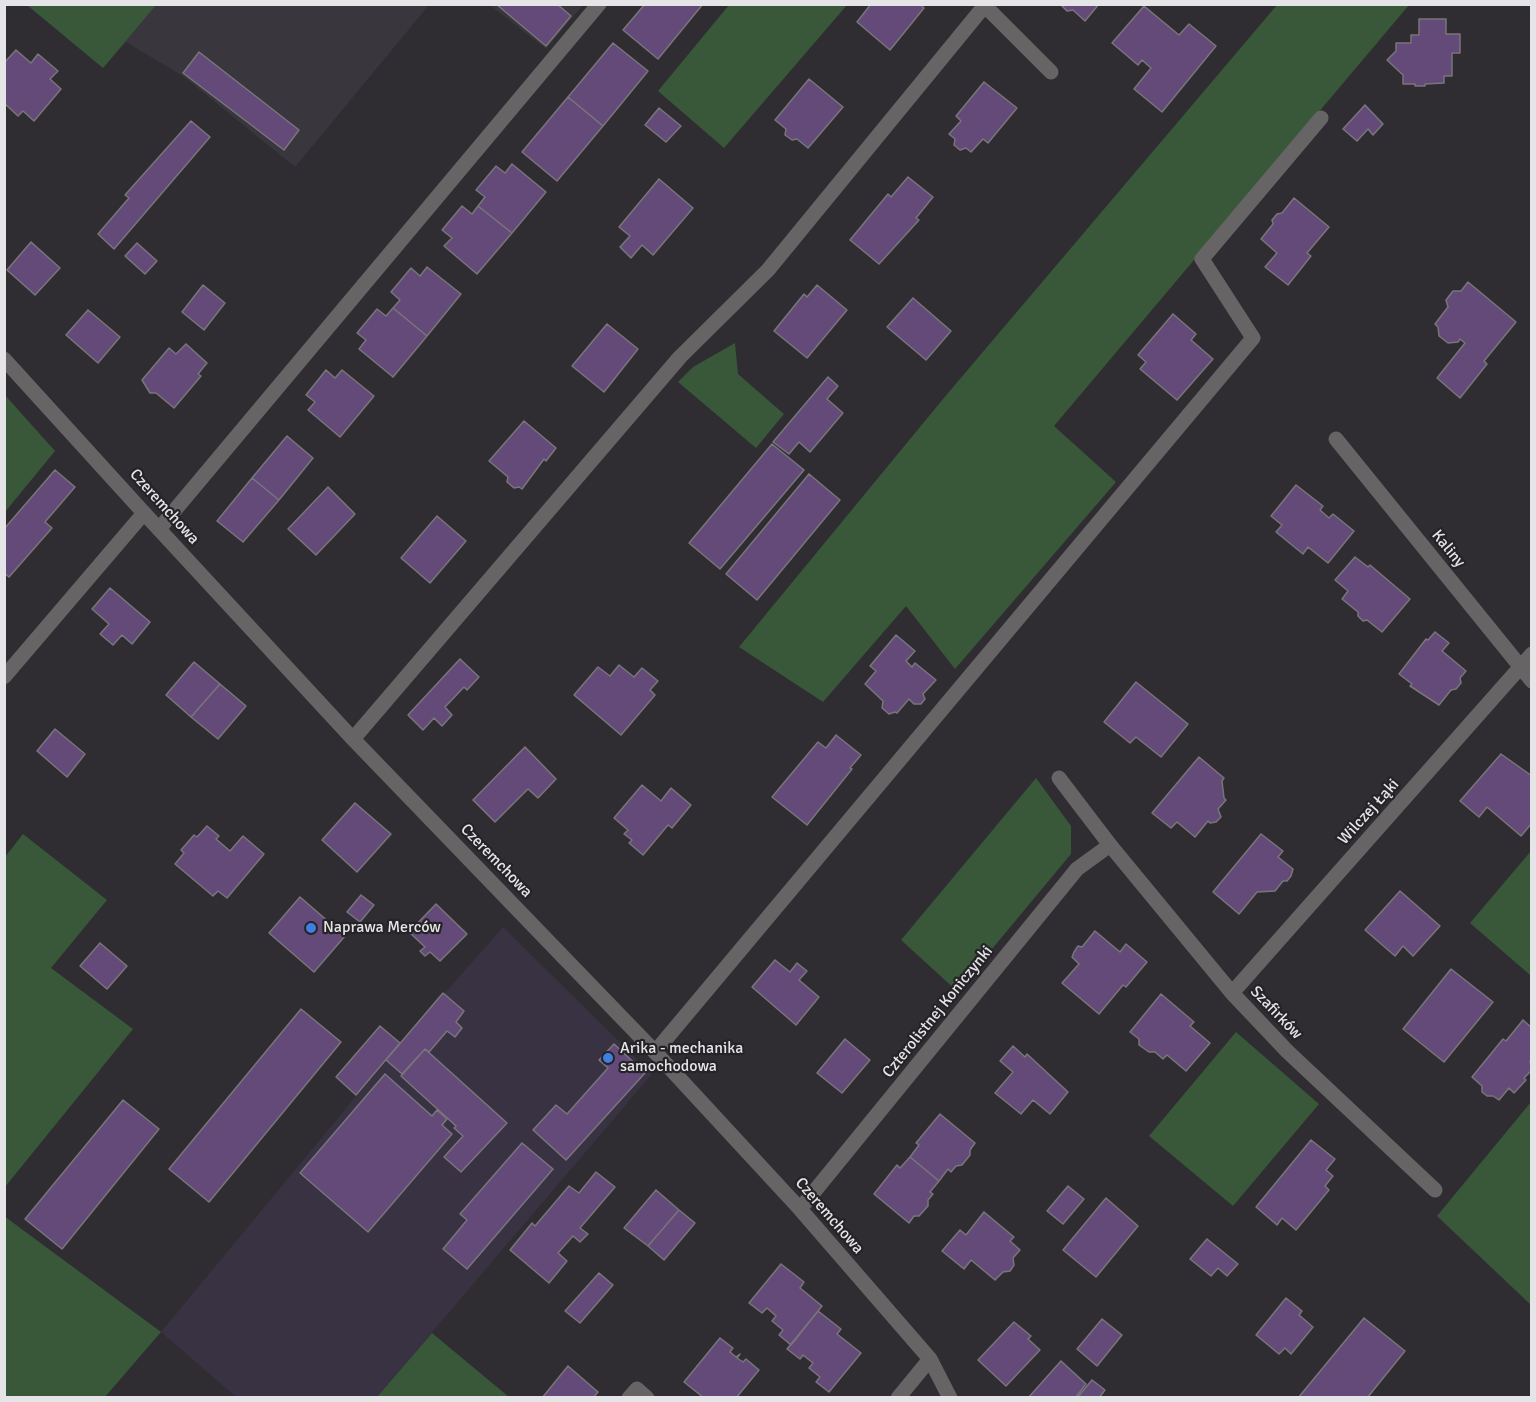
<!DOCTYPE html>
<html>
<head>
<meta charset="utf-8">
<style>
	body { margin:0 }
	#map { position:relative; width:1536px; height:1402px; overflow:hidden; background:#2f2d31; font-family:Signika,sans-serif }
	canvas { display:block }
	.frame { position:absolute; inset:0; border:6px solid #e5e4e6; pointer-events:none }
</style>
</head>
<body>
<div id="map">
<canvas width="1536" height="1402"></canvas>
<div class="frame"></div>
</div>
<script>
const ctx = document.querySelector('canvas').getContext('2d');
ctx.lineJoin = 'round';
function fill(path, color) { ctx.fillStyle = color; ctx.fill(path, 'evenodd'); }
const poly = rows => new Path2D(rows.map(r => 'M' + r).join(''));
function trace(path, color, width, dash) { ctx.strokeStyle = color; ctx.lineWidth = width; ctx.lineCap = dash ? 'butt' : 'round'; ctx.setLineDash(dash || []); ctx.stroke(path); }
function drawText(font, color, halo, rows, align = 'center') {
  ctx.font = font + ' Signika,sans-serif'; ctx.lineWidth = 4.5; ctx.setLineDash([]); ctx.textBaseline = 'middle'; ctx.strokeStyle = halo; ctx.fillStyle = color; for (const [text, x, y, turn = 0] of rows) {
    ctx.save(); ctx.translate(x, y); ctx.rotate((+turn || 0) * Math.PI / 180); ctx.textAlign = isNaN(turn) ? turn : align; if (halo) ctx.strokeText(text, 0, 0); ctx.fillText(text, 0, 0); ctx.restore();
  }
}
const built = poly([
	[27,5,429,5,295,167,183,76,126,42,103,68],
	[490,5,583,5,546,49]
]);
const industrial = poly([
	[503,927,652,1074,377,1397,236,1397,161,1332,386,1060]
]);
const green = poly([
	[27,5,156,5,103,68],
	[729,5,847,5,724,148,658,91],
	[1277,5,1409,5,1054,426,1116,482,955,669,906,606,823,702,739,647,943,399],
	[735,343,738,374,784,414,756,448,678,382,693,367],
	[4,394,55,451,5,512,4,512],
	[1036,778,1071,826,1071,854,957,991,901,940],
	[23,834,107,900,51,968,133,1029,5,1187,5,857],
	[1531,851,1532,973,1530,975,1470,923],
	[1236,1032,1319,1104,1233,1206,1149,1136],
	[1531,1102,1531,1305,1437,1216],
	[4,1216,161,1332,105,1397,5,1397],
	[432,1333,509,1397,377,1397]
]);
const building = poly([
	[496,4,557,4,571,16,546,46,496,4],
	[645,4,703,4,658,59,623,30,645,4],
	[871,4,920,4,924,8,890,50,857,22,871,4],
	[1099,4,1085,21,1073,10,1067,11,1060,4,1099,4],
	[1144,6,1179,35,1189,24,1216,46,1162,112,1134,89,1151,68,1142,60,1138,65,1112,43,1144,6],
	[1419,19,1446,19,1446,34,1460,34,1460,53,1452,53,1452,76,1444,76,1444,83,1425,84,1425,86,1415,86,1415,84,1403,84,1403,75,1387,60,1396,51,1396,43,1411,43,1411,35,1419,35,1419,19],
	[613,43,648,71,603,126,568,97,613,43],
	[16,50,31,63,38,54,58,71,50,79,61,89,34,121,23,111,18,116,4,103,4,63,16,50],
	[199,52,299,130,284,150,183,73,199,52],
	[809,79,843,107,808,148,797,139,792,140,785,135,786,129,775,120,809,79],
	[984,82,1017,108,988,143,983,139,971,152,966,148,960,150,954,145,955,139,949,134,961,121,956,116,984,82],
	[568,97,603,126,557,181,522,152,568,97],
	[1365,105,1383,124,1373,135,1368,129,1357,141,1343,129,1365,105],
	[659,108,681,126,666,142,645,125,659,108],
	[191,121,210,137,114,249,98,234,129,198,125,195,191,121],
	[512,164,546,192,512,233,478,206,485,197,476,190,496,166,505,173,512,164],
	[908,177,933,197,916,218,919,220,879,264,850,240,888,194,891,197,908,177],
	[659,179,693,208,653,255,642,245,631,258,620,247,630,236,619,227,659,179],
	[1294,198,1329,227,1307,253,1311,256,1288,285,1265,267,1277,253,1261,239,1273,224,1272,220,1277,214,1282,213,1294,198],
	[462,206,472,214,478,206,512,233,477,274,444,246,452,238,442,230,462,206],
	[31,242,60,268,35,295,7,270,31,242],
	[137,243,157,261,145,274,125,256,137,243],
	[427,267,461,294,427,336,393,308,400,300,391,292,411,268,420,276,427,267],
	[1468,282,1516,322,1484,361,1487,364,1460,398,1437,378,1465,343,1460,339,1458,342,1448,343,1439,336,1438,327,1435,324,1448,307,1446,300,1453,291,1461,291,1468,282],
	[203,285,225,303,204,330,182,312,203,285],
	[817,285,847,310,807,358,774,331,804,294,807,297,817,285],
	[913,298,951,331,926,360,887,327,913,298],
	[393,308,427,336,393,377,359,349,366,340,357,333,377,309,386,316,393,308],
	[88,310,120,337,98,363,66,335,88,310],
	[1173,314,1196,334,1191,340,1213,359,1177,400,1140,369,1146,362,1138,355,1173,314],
	[607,324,638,349,604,392,572,366,607,324],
	[186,344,207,363,198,374,201,376,174,408,156,393,150,393,142,380,169,348,176,354,186,344],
	[326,370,335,378,342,370,374,396,340,437,308,410,315,402,306,395,326,370],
	[828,377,838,386,827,399,843,413,810,452,799,442,789,454,773,442,828,377],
	[524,421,556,448,546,461,544,459,522,489,519,487,514,488,507,482,508,477,489,461,524,421],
	[287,436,313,458,279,500,252,478,287,436],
	[772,444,804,470,720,569,689,543,772,444],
	[55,470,75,487,45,522,52,528,9,577,4,573,4,529,55,470],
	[809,474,840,500,757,600,726,574,809,474],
	[252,478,279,500,243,542,217,521,252,478],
	[1296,485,1323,506,1320,510,1329,518,1333,514,1354,531,1328,563,1308,547,1303,554,1276,532,1282,525,1271,516,1296,485],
	[328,487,355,514,316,555,288,529,328,487],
	[437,516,466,541,430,583,401,558,437,516],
	[1355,557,1368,567,1370,565,1410,599,1382,632,1367,620,1363,621,1358,616,1358,612,1342,599,1348,591,1335,580,1355,557],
	[110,588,150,622,132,644,122,635,113,645,100,634,109,624,92,609,110,588],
	[1435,632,1449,643,1442,651,1466,671,1460,678,1461,683,1456,689,1451,690,1439,705,1410,686,1412,684,1399,674,1426,639,1428,640,1435,632],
	[896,635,915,651,906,661,912,667,915,663,936,680,923,694,925,699,921,704,914,704,909,699,897,713,895,712,889,714,882,708,883,701,865,684,876,671,870,666,896,635],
	[460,659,479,677,467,690,464,687,445,707,452,715,442,726,434,718,423,730,408,715,460,659],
	[194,662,220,684,191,717,166,695,194,662],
	[619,665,634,677,642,668,658,681,650,690,655,695,621,735,574,695,598,667,610,676,619,665],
	[1136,682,1188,724,1161,757,1136,737,1130,743,1104,722,1136,682],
	[220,684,246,706,218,739,191,717,220,684],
	[55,729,85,754,67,777,37,751,55,729],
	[836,735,861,755,850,768,852,769,807,825,772,797,818,742,826,748,836,735],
	[525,747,556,779,538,798,528,789,495,822,473,800,525,747],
	[1501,754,1532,776,1532,823,1521,836,1487,807,1479,817,1460,801,1501,754],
	[1199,757,1224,778,1222,781,1224,798,1226,800,1218,809,1221,817,1216,822,1210,823,1208,821,1195,837,1177,822,1171,828,1152,813,1199,757],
	[642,785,661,801,671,788,691,805,672,828,668,825,643,855,629,843,632,840,624,834,628,830,614,818,642,785],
	[355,803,391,834,357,872,322,840,355,803],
	[207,826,219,836,216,839,230,851,243,836,264,854,227,898,218,891,213,896,175,864,184,853,181,850,194,835,197,837,207,826],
	[1261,834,1283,851,1278,857,1293,869,1291,876,1287,881,1283,881,1275,891,1257,892,1239,914,1213,892,1261,834],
	[1400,891,1440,926,1413,956,1403,946,1395,956,1365,930,1400,891],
	[361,895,374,905,360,922,347,912,361,895],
	[300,897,345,936,314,972,269,933,300,897],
	[436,904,467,934,440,961,430,952,425,956,420,951,425,947,409,932,436,904],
	[1095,931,1120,952,1126,944,1147,962,1126,987,1123,985,1099,1014,1062,983,1079,964,1072,957,1074,952,1078,946,1082,947,1095,931],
	[100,943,127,966,107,989,80,966,100,943],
	[775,960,790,972,797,963,807,971,799,980,819,997,796,1025,752,987,775,960],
	[1451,969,1493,1002,1444,1062,1403,1029,1451,969],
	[443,993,464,1011,456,1022,462,1028,455,1037,447,1031,429,1052,425,1049,402,1074,386,1060,443,993],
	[1161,994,1194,1022,1190,1026,1210,1043,1186,1071,1167,1055,1163,1059,1155,1052,1149,1052,1139,1045,1139,1039,1130,1032,1161,994],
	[301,1009,341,1042,209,1202,169,1169,301,1009],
	[1523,1020,1532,1028,1532,1059,1530,1061,1532,1070,1524,1078,1526,1080,1514,1093,1509,1088,1499,1100,1493,1096,1487,1096,1482,1092,1482,1086,1472,1077,1503,1039,1506,1041,1523,1020],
	[380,1026,400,1043,356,1095,336,1077,380,1026],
	[845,1039,870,1060,842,1093,817,1073,845,1039],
	[614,1044,645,1073,566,1160,533,1130,556,1105,567,1114,608,1068,599,1060,614,1044],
	[1013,1046,1025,1057,1027,1054,1068,1092,1050,1114,1033,1100,1021,1114,995,1093,1013,1072,1000,1061,1013,1046],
	[425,1049,507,1123,461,1172,444,1157,463,1136,454,1128,456,1126,401,1076,425,1049],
	[385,1074,432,1116,437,1110,447,1119,442,1125,452,1134,368,1232,300,1173,385,1074],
	[123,1100,159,1129,62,1249,25,1219,123,1100],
	[940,1114,975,1143,970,1150,970,1155,962,1165,956,1166,951,1172,948,1169,939,1181,910,1157,919,1145,916,1143,940,1114],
	[1311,1140,1335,1159,1326,1170,1333,1176,1325,1186,1329,1190,1296,1230,1282,1218,1277,1225,1256,1207,1311,1140],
	[522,1143,553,1169,467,1269,443,1249,467,1220,460,1214,522,1143],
	[910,1157,939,1181,930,1192,933,1194,928,1200,928,1206,919,1216,914,1216,909,1223,874,1194,897,1165,900,1168,910,1157],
	[596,1172,615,1187,580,1228,588,1234,580,1242,573,1236,558,1253,567,1261,549,1283,510,1250,532,1223,535,1226,569,1186,579,1193,596,1172],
	[1068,1186,1084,1199,1063,1224,1047,1211,1068,1186],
	[656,1190,679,1210,648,1246,624,1228,656,1190],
	[1106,1198,1138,1226,1096,1277,1063,1250,1106,1198],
	[679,1210,695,1223,664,1260,648,1246,679,1210],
	[984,1212,1014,1237,1010,1241,1020,1250,1013,1258,1014,1265,1010,1271,1003,1272,995,1280,971,1260,964,1269,942,1251,960,1230,966,1235,984,1212],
	[1207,1239,1238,1264,1227,1276,1218,1268,1211,1276,1190,1259,1207,1239],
	[781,1264,804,1282,800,1288,822,1306,791,1345,779,1335,783,1330,772,1321,776,1316,767,1308,762,1313,749,1303,781,1264],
	[599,1273,613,1285,580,1323,565,1311,599,1273],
	[1286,1298,1302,1311,1299,1315,1313,1327,1291,1354,1285,1348,1279,1354,1256,1335,1286,1298],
	[818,1311,841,1329,837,1334,861,1353,829,1392,816,1382,820,1377,809,1368,813,1363,803,1355,800,1359,787,1349,818,1311],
	[1364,1318,1405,1351,1367,1398,1298,1398,1364,1318],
	[1102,1319,1122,1335,1097,1366,1077,1349,1102,1319],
	[1014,1322,1031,1336,1028,1339,1040,1350,1006,1386,978,1360,1014,1322],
	[720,1338,733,1348,730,1352,736,1357,740,1354,737,1358,743,1362,746,1359,759,1370,736,1398,704,1398,684,1382,720,1338],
	[1061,1361,1086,1384,1075,1398,1028,1398,1061,1361],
	[568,1366,598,1392,593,1398,542,1398,568,1366],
	[1092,1380,1105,1390,1099,1398,1077,1398,1092,1380]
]);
const lane = poly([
	[159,529,599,4],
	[4,677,144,513],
	[1059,778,1110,845],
	[655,1052,1253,338,1202,259,1321,118],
	[629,1398,637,1389,647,1398]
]);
const street = poly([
	[983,4,1051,72],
	[4,359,144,513,353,739,655,1052,800,1209,930,1359,950,1398],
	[1336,439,1532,681],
	[353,739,680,357,768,270,986,4],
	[1232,993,1532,654],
	[800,1209,1077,869,1110,845,1232,993,1287,1051,1435,1190],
	[898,1398,930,1359]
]);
const markers = [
	[311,928,6,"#3f7fe0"],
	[608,1058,6,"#3f7fe0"]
];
const streetNames = [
	["Czeremchowa",164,507,48],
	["Kaliny",1448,549,51],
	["Wilczej Łąki",1369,812,-48],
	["Czeremchowa",496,861,46],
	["Czterolistnej Koniczynki",938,1012,-51],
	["Szafirków",1276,1013,46],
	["Czeremchowa",829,1216,49]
];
const poiNames = [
	["Naprawa Merców",323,928],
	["Arika - mechanika",620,1049],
	["samochodowa",620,1067]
];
fill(built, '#3a363e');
fill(industrial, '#383243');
fill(green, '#385839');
fill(building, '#644a79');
trace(building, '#78767a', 1.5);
trace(lane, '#676465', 15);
trace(street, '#676465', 15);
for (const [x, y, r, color] of markers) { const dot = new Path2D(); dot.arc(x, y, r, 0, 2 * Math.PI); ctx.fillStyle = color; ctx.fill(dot); trace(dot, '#252327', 2); }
drawText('16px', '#e5e4e6', '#252327', streetNames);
drawText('16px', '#e5e4e6', '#252327', poiNames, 'left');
</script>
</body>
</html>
